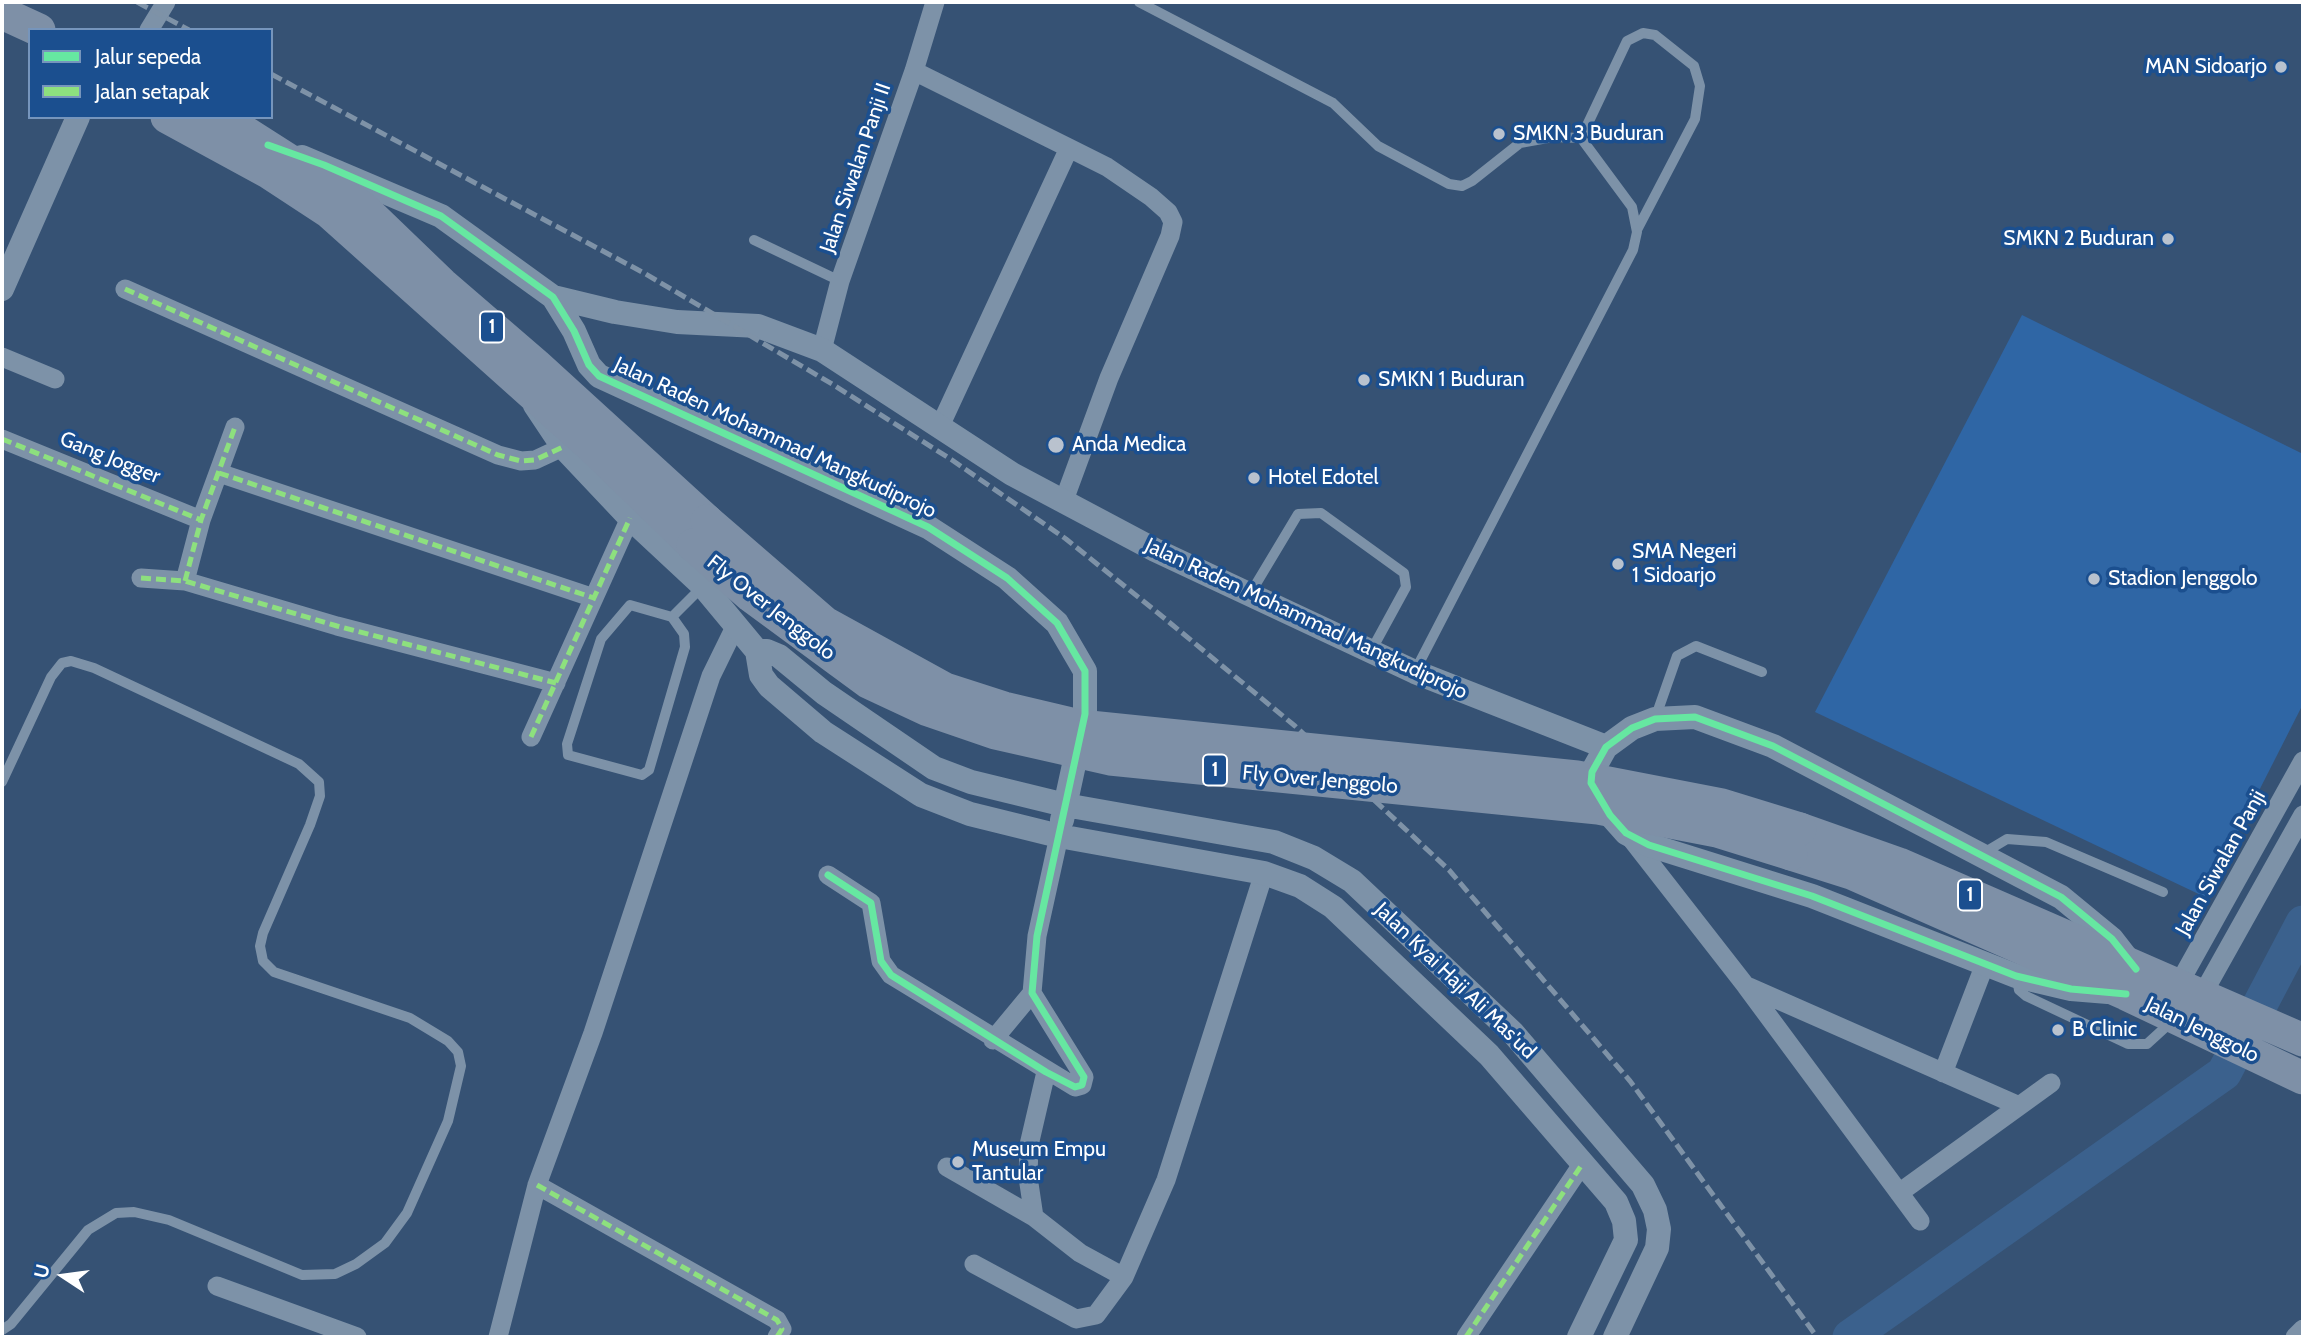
<!DOCTYPE html>
<html>
<head>
<meta charset="utf-8">
<style>
	body { margin:0 }
	#map { position:relative; width:2305px; height:1339px; overflow:hidden; background:#365274; font-family:Cabin,sans-serif }
	canvas { display:block }
	.frame { position:absolute; inset:0; border:4px solid #fff; pointer-events:none }
	.legend { position:absolute; left:28px; top:28px; width:245px; height:91px; box-sizing:border-box; background:#1b4f8f; border:2px solid #7695bc; margin:0; padding:9px 12px; list-style:none; font-size:21px; color:#fff }
	.legend li { display:flex; align-items:center; gap:14px; height:35px }
	.legend b { width:35px; border:2px solid #7695bc }
	.north { position:absolute; left:28px; top:1241px; width:70px; height:70px; -webkit-text-stroke:5px #1b4f8f; paint-order:stroke; rotate:283deg; font-size:19px; font-weight:700; line-height:28px; text-align:center; color:#fff }
	.north::after { content:''; display:block; margin:auto; width:24px; height:32px; background:#fff; clip-path:polygon(50% 0,100% 100%,50% 72%,0 100%) }
</style>
</head>
<body>
<div id="map">
<canvas width="2305" height="1339"></canvas>
<div class="frame"></div>
<ul class="legend">
<li><b style="height:9px;background:#66e7a1"></b>Jalur sepeda</li>
<li><b style="height:9px;background:#8de07e"></b>Jalan setapak</li>
</ul>
<div class="north">U</div>
</div>
<script>
const ctx = document.querySelector('canvas').getContext('2d');
ctx.lineJoin = 'round';
function fill(path, color) { ctx.fillStyle = color; ctx.fill(path, 'evenodd'); }
const poly = rows => new Path2D(rows.map(r => 'M' + r).join(''));
function trace(path, color, width, dash) { ctx.strokeStyle = color; ctx.lineWidth = width; ctx.lineCap = dash ? 'butt' : 'round'; ctx.setLineDash(dash || []); ctx.stroke(path); }
function drawText(font, color, halo, rows, align = 'center') {
  ctx.font = font + ' Cabin,sans-serif'; ctx.lineWidth = 7; ctx.setLineDash([]); ctx.textBaseline = 'middle'; ctx.strokeStyle = halo; ctx.fillStyle = color; for (const [text, x, y, turn = 0] of rows) {
    ctx.save(); ctx.translate(x, y); ctx.rotate((+turn || 0) * Math.PI / 180); ctx.textAlign = isNaN(turn) ? turn : align; if (halo) ctx.strokeText(text, 0, 0); ctx.fillText(text, 0, 0); ctx.restore();
  }
}
const green = poly([
	[2022,315,2303,454,2303,704,2205,897,1815,712]
]);
const river = poly([
	[1850,1337,2224,1073,2303,923]
]);
const service = poly([
	[1139,2,1333,103,1378,146,1449,184,1462,186,1472,181,1520,143,1553,137,1581,138],
	[1581,138,1627,41,1643,33,1655,35,1694,66,1700,86,1695,119,1637,230],
	[754,240,840,281],
	[1250,594,1298,514,1321,513,1404,573,1406,587,1371,651],
	[672,617,630,605,601,639,567,744,568,755,642,775,649,770,685,647,684,634,672,617,703,586],
	[1415,671,1633,250,1637,232,1632,207,1581,138],
	[1656,716,1677,656,1696,646,1762,672],
	[2,782,51,677,62,663,71,661,94,668,299,764,319,782,320,796,310,825,263,933,260,946,263,961,274,972,410,1018,448,1041,458,1052,461,1066,448,1121,407,1213,385,1243,356,1264,335,1274,302,1275,169,1220,134,1212,116,1213,88,1230,11,1324,2,1330],
	[1982,854,2007,839,2046,842,2163,892],
	[2017,979,2019,990,2026,996,2128,1044,2147,1044,2170,1023]
]);
const minor = poly([
	[149,30,166,2],
	[914,71,1069,148],
	[125,289,498,455,521,461,535,460,563,447],
	[822,350,840,281,914,71,935,2],
	[2,357,55,379],
	[941,424,1069,148,1107,167,1151,197,1168,212,1173,222,1170,236,1109,378,1063,503],
	[2,439,201,520],
	[219,473,594,598],
	[141,578,185,581,337,626,556,683],
	[185,581,201,520,235,427],
	[531,737,630,518],
	[1629,836,1746,986,1920,1221],
	[828,875,871,903,881,961,891,975,1075,1087,1082,1085,1084,1077,1032,993,1037,936,1059,836],
	[1749,987,2017,1105],
	[2177,987,2303,761],
	[2201,997,2303,815],
	[993,1040,1032,993],
	[1943,1073,1985,964],
	[947,1167,1034,1217,1080,1253,1124,1277,1166,1180,1264,873],
	[537,1185,777,1320,782,1329,777,1337],
	[1899,1193,2051,1083],
	[1034,1217,1028,1177,1029,1145,1046,1072],
	[974,1264,1076,1319,1096,1315,1124,1277],
	[217,1286,357,1337],
	[498,1337,537,1185,593,1033,711,676,736,625],
	[1466,1337,1583,1163],
	[2295,1337,2303,1329]
]);
const tertiary = poly([
	[302,157,441,216,553,297,574,331,589,365,599,376,928,527,1007,578,1057,623,1085,671,1085,714,1062,820],
	[2,289,78,117],
	[553,297,615,312,677,322,758,326,822,350,1012,474,1155,550,1415,672,1606,747],
	[535,405,563,447,630,518,703,586,757,651,767,651,779,656,824,693,934,768,971,782,1065,805,1274,842,1314,858,1352,881,1513,1033,1643,1185,1655,1210,1659,1229,1657,1248,1615,1337],
	[757,651,761,675,769,686,823,732,921,795,970,814,1059,836,1264,873,1300,886,1333,907,1489,1055,1616,1202,1624,1221,1626,1240,1579,1337],
	[2108,992,2071,989,2016,976,1812,896,1649,845,1626,833,1610,815,1591,783,1592,772,1606,747,1632,728,1655,719,1695,717,1773,746,2061,897,2112,939,2133,966]
]);
const trunk = poly([
	[2,13,39,30],
	[167,117,268,172,329,212,594,449,693,545],
	[221,117,362,207,442,284,536,365,707,521],
	[1800,829,1899,864,2303,1040],
	[1791,854,1851,873,2126,994,2303,1078]
]);
const rail = poly([
	[137,2,189,30],
	[271,74,644,273,832,384,952,460,1066,539,1158,613,1295,726,1449,870,1630,1081,1817,1337]
]);
const trunkBridge = poly([
	[707,521,825,623,945,689,1004,708,1080,726,1577,777,1722,805,1800,829],
	[693,545,751,596,868,682,928,710,995,733,1110,759,1598,808,1717,831,1791,854]
]);
const quiet = poly([
	[125,289,498,455,521,461,535,460,563,447],
	[2,439,201,520],
	[219,473,594,598],
	[141,578,185,581,337,626,556,683],
	[185,581,201,520,235,427],
	[531,737,630,518],
	[537,1185,777,1320,782,1329,777,1337],
	[1466,1337,1583,1163]
]);
const cycleway = poly([
	[268,145,324,165,441,216,553,297,574,331,589,365,599,376,928,527,1007,578,1057,623,1085,671,1085,714,1037,936,1032,993,1084,1077,1082,1085,1075,1087,1046,1072,891,975,881,961,871,903,828,875],
	[2126,994,2071,989,2016,976,1812,896,1649,845,1626,833,1610,815,1591,783,1592,772,1606,747,1632,728,1655,719,1695,717,1773,746,2061,897,2112,939,2136,969]
]);
const markers = [
	[2281,67,7,"#b9c2ce"],
	[1499,134,7,"#b9c2ce"],
	[2168,239,7,"#b9c2ce"],
	[1364,380,7,"#b9c2ce"],
	[1056,445,9,"#b9c2ce"],
	[1254,478,7,"#b9c2ce"],
	[1618,564,7,"#b9c2ce"],
	[2094,579,7,"#b9c2ce"],
	[2058,1030,7,"#b9c2ce"],
	[958,1162,7,"#b9c2ce"]
];
const shields = [
	[492,327,24],
	[1215,770,24],
	[1970,895,24]
];
const shieldNames = [
	["1",492,327],
	["1",1215,770],
	["1",1970,895]
];
const poiNames = [
	["MAN Sidoarjo",2267,67,"right"],
	["SMKN 3 Buduran",1513,134],
	["SMKN 2 Buduran",2154,239,"right"],
	["SMKN 1 Buduran",1378,380],
	["Anda Medica",1072,445],
	["Hotel Edotel",1268,478],
	["SMA Negeri",1632,552],
	["1 Sidoarjo",1632,576],
	["Stadion Jenggolo",2108,579],
	["B Clinic",2072,1030],
	["Museum Empu",972,1150],
	["Tantular",972,1174]
];
const streetNames = [
	["Jalan Siwalan Panji II",856,168,-71],
	["Jalan Raden Mohammad Mangkudiprojo",775,438,25],
	["Gang Jogger",110,458,22],
	["Fly Over Jenggolo",771,608,38],
	["Jalan Raden Mohammad Mangkudiprojo",1306,619,25],
	["Fly Over Jenggolo",1320,780,5],
	["Jalan Siwalan Panji",2221,863,-61],
	["Jalan Kyai Haji Ali Mas'ud",1455,981,44],
	["Jalan Jenggolo",2202,1030,26]
];
fill(green, '#2f66a5');
trace(river, '#3b618d', 35);
trace(service, '#7d92a8', 10);
trace(minor, '#7d92a8', 19);
trace(tertiary, '#7d92a8', 24);
trace(trunk, '#7e90a7', 33);
trace(rail, '#7e92a7', 5, [12, 5]);
trace(trunkBridge, '#7e90a7', 33);
trace(quiet, '#8de07e', 5, [10, 5]);
trace(cycleway, '#66e7a1', 7);
for (const [x, y, r, color] of markers) { const dot = new Path2D(); dot.arc(x, y, r, 0, 2 * Math.PI); ctx.fillStyle = color; ctx.fill(dot); trace(dot, '#1b4f8f', 2.5); }
for (const [x, y, w] of shields) { const box = new Path2D(); box.roundRect(x - w / 2, y - 15.5, w, 31, 5); ctx.fillStyle = '#1b4f8f'; ctx.fill(box); trace(box, '#fff', 2); }
drawText('bold 19px', '#fff', null, shieldNames);
drawText('21px', '#fff', '#1b4f8f', poiNames, 'left');
drawText('21px', '#fff', '#1b4f8f', streetNames);
</script>
</body>
</html>
